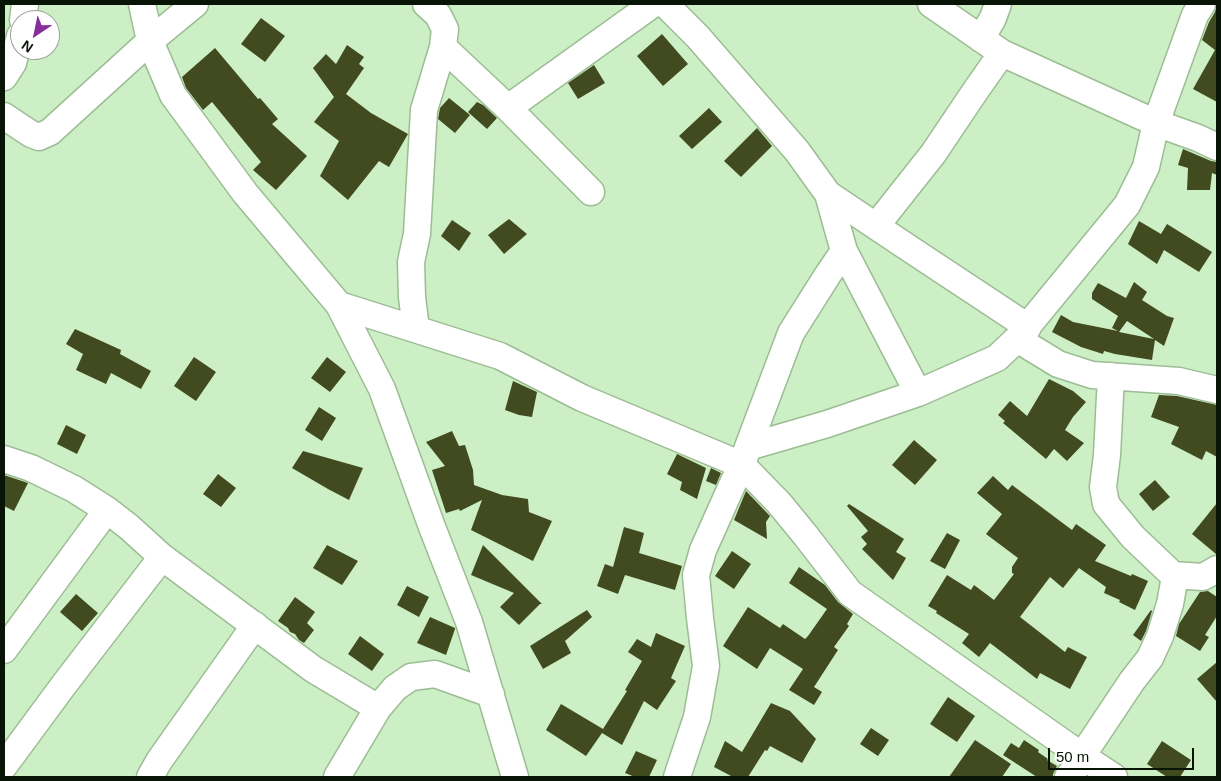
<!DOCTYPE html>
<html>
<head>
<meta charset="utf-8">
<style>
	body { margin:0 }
	#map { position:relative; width:1221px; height:781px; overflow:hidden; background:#cdefc5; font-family:Arial,sans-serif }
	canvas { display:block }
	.frame { position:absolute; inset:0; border:5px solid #081406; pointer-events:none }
	.north { position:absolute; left:10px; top:10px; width:50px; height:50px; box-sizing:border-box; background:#fff; border:1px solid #9ca19b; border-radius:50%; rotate:214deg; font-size:14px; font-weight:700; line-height:20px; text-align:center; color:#081406 }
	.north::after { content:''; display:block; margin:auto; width:18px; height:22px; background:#872e9b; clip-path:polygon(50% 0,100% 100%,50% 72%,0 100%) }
	.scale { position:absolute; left:1048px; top:748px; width:146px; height:22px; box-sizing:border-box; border:2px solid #081406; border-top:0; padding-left:6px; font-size:15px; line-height:18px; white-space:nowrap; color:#081406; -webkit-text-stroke:4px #fff; paint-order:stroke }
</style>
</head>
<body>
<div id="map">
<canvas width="1221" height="781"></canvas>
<div class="frame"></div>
<div class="north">N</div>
<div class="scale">50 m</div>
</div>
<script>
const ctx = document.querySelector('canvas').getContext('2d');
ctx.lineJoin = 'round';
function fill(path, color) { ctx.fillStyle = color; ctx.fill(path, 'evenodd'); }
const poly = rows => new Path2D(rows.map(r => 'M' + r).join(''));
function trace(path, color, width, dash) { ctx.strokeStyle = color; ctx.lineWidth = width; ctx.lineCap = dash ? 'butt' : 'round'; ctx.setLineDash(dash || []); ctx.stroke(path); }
const building = poly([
	[1217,4,1217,102,1193,89,1215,50,1202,40,1209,22,1215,12],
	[261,18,285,36,265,62,241,44],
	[662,34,688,64,663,86,637,56],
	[347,45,364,57,359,64,364,68,346,94,371,113,408,134,389,167,379,161,348,200,320,176,339,141,314,122,334,97,313,68,326,54,336,64],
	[215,48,258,99,260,98,278,119,272,124,307,156,276,190,253,170,261,162,212,102,203,110,186,88,182,77],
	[594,65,605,83,578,99,568,83],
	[449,98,470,115,455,133,438,119,440,108],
	[477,102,483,105,497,118,487,129,468,112],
	[709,108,722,122,692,149,679,136],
	[757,128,772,146,741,177,724,161],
	[1183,149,1211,161,1217,162,1217,175,1212,173,1210,190,1187,190,1188,168,1178,165],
	[509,219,527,234,504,254,488,235],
	[452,220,471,233,459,251,441,236],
	[1139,221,1161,234,1167,224,1212,252,1199,272,1164,250,1157,264,1128,244],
	[1134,282,1147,292,1142,300,1167,316,1174,318,1164,346,1155,340,1152,360,1115,354,1104,351,1103,354,1081,347,1052,332,1061,315,1073,322,1118,331,1112,328,1118,316,1092,299,1092,293,1098,283,1126,298],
	[1127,321,1154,339,1119,332],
	[75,329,121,350,120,354,151,371,141,389,111,373,106,384,76,370,83,354,66,344],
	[194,357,216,372,196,401,174,386],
	[327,357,346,372,330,392,311,378],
	[1049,379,1073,391,1086,402,1073,417,1065,430,1084,443,1067,461,1054,449,1046,459,1003,423,1005,421,998,415,1010,401,1027,416],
	[513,381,537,392,532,417,519,415,505,410],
	[1159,395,1177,396,1217,405,1217,457,1206,451,1202,460,1171,444,1179,427,1151,417],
	[319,407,336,418,322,441,305,430],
	[66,425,86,435,77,454,57,444],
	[452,431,459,446,465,445,473,470,474,485,502,495,528,499,529,512,552,521,533,561,471,530,482,500,460,511,459,509,446,513,432,470,445,466,426,442],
	[914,440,937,460,915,485,892,465],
	[303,451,363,468,349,500,328,489,292,468],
	[677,454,706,468,697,499,680,490,682,482,667,474],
	[711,468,721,473,716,485,706,481],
	[218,474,236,488,221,507,203,494],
	[4,475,28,483,14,511,4,506],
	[993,476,1008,490,1012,485,1072,530,1076,524,1106,545,1095,561,1131,576,1132,574,1148,581,1135,610,1119,602,1120,600,1104,593,1106,587,1079,568,1063,588,1050,577,1020,617,1065,652,1068,647,1087,657,1070,689,1040,673,1037,679,990,643,979,657,962,643,969,634,936,613,937,611,928,606,947,575,971,590,974,585,994,600,1014,574,1012,573,1012,567,1018,558,986,534,1002,514,977,493],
	[1155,480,1170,497,1153,511,1139,494],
	[746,491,770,516,766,522,767,539,734,520],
	[1217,503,1217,554,1216,554,1192,534],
	[849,504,904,539,896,552,906,558,893,580,862,549,867,544,861,537,868,531,847,506],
	[624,527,644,533,639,553,682,566,675,590,625,575,618,594,597,586,605,564,613,567],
	[947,533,960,540,945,569,930,561],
	[327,545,358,561,342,585,313,568],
	[483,545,542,604,540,604,519,625,500,607,514,593,471,575],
	[732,551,751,564,734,589,715,576],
	[799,567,825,585,838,602,853,614,847,624,849,626,834,647,838,650,814,687,822,692,814,705,789,690,803,669,770,648,757,669,723,646,748,607,780,628,783,624,805,639,808,636,827,609,789,583],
	[407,586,429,597,419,617,397,605],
	[1208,591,1217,597,1217,616,1205,635,1209,637,1200,651,1176,636,1179,624,1200,592],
	[76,594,98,613,82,631,60,612],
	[295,597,315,612,307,623,314,630,304,643,299,640,295,634,290,632,288,628,278,621],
	[587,610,592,617,565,641,571,653,543,669,530,646],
	[1151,610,1152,611,1146,631,1141,641,1133,635],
	[430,617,455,628,455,629,446,655,417,643],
	[656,633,685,646,671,678,676,681,657,710,644,701,622,745,602,733,586,756,546,730,561,704,603,729,627,691,625,690,642,661,628,652,637,639,651,647],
	[360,636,384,654,372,671,348,654],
	[1217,662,1217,702,1197,679],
	[948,697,975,716,957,742,930,724],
	[771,703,790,711,816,739,802,763,770,746,767,751,765,750,748,777,733,777,714,767,725,741,742,752],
	[871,728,889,740,878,756,860,744],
	[975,740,1011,764,1002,777,949,777],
	[1024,740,1039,750,1038,752,1048,759,1047,760,1057,766,1053,774,1053,777,1037,777,1003,755,1011,743,1019,748],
	[1162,741,1191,760,1180,777,1167,777,1147,764],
	[636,751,657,760,649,777,635,777,625,773]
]);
const minor = poly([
	[142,4,150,41,173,95,245,193,339,305,382,389,432,527,469,622,515,777],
	[665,4,698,37,797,151,828,194,844,251,918,393],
	[931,4,1002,53,1156,123,1198,138,1217,147],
	[23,20,25,4],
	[981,39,993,18,998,4],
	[443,47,508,108,591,192],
	[4,77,13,63,20,36],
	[508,108,653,4],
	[4,116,31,134,39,137,50,132,150,41,195,4],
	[828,194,901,243,1028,327],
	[876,226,933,154,976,90,1002,53],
	[339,305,500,356,582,398,742,465,779,503,806,536,850,593,1082,756,1132,681,1150,658,1160,636,1170,604,1174,582,1173,575,1133,537,1106,504,1103,487,1107,455,1111,376],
	[416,329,412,297,411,262,417,234,424,110,443,47,445,29,438,15,426,4],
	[1017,339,1058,364,1092,375,1179,381,1217,390],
	[748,447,827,424,918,393,997,358,1017,339,1127,205,1146,167,1156,123,1195,15,1202,4],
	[4,459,31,468,74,489,107,510,129,527,162,557,313,669,378,708],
	[1173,575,1203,577,1217,569],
	[4,650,107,510],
	[4,766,63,686,162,557],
	[150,777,159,761,255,625],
	[337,777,378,708,395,688,411,677,435,674,491,694],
	[677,777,697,717,706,666,700,618,696,575,703,550,733,483,742,465,748,447,791,333,827,276,844,251],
	[1068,777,1075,769,1082,756,1114,777]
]);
fill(building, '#414b1f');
trace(minor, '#9cbd94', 29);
trace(minor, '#fff', 26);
</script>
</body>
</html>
